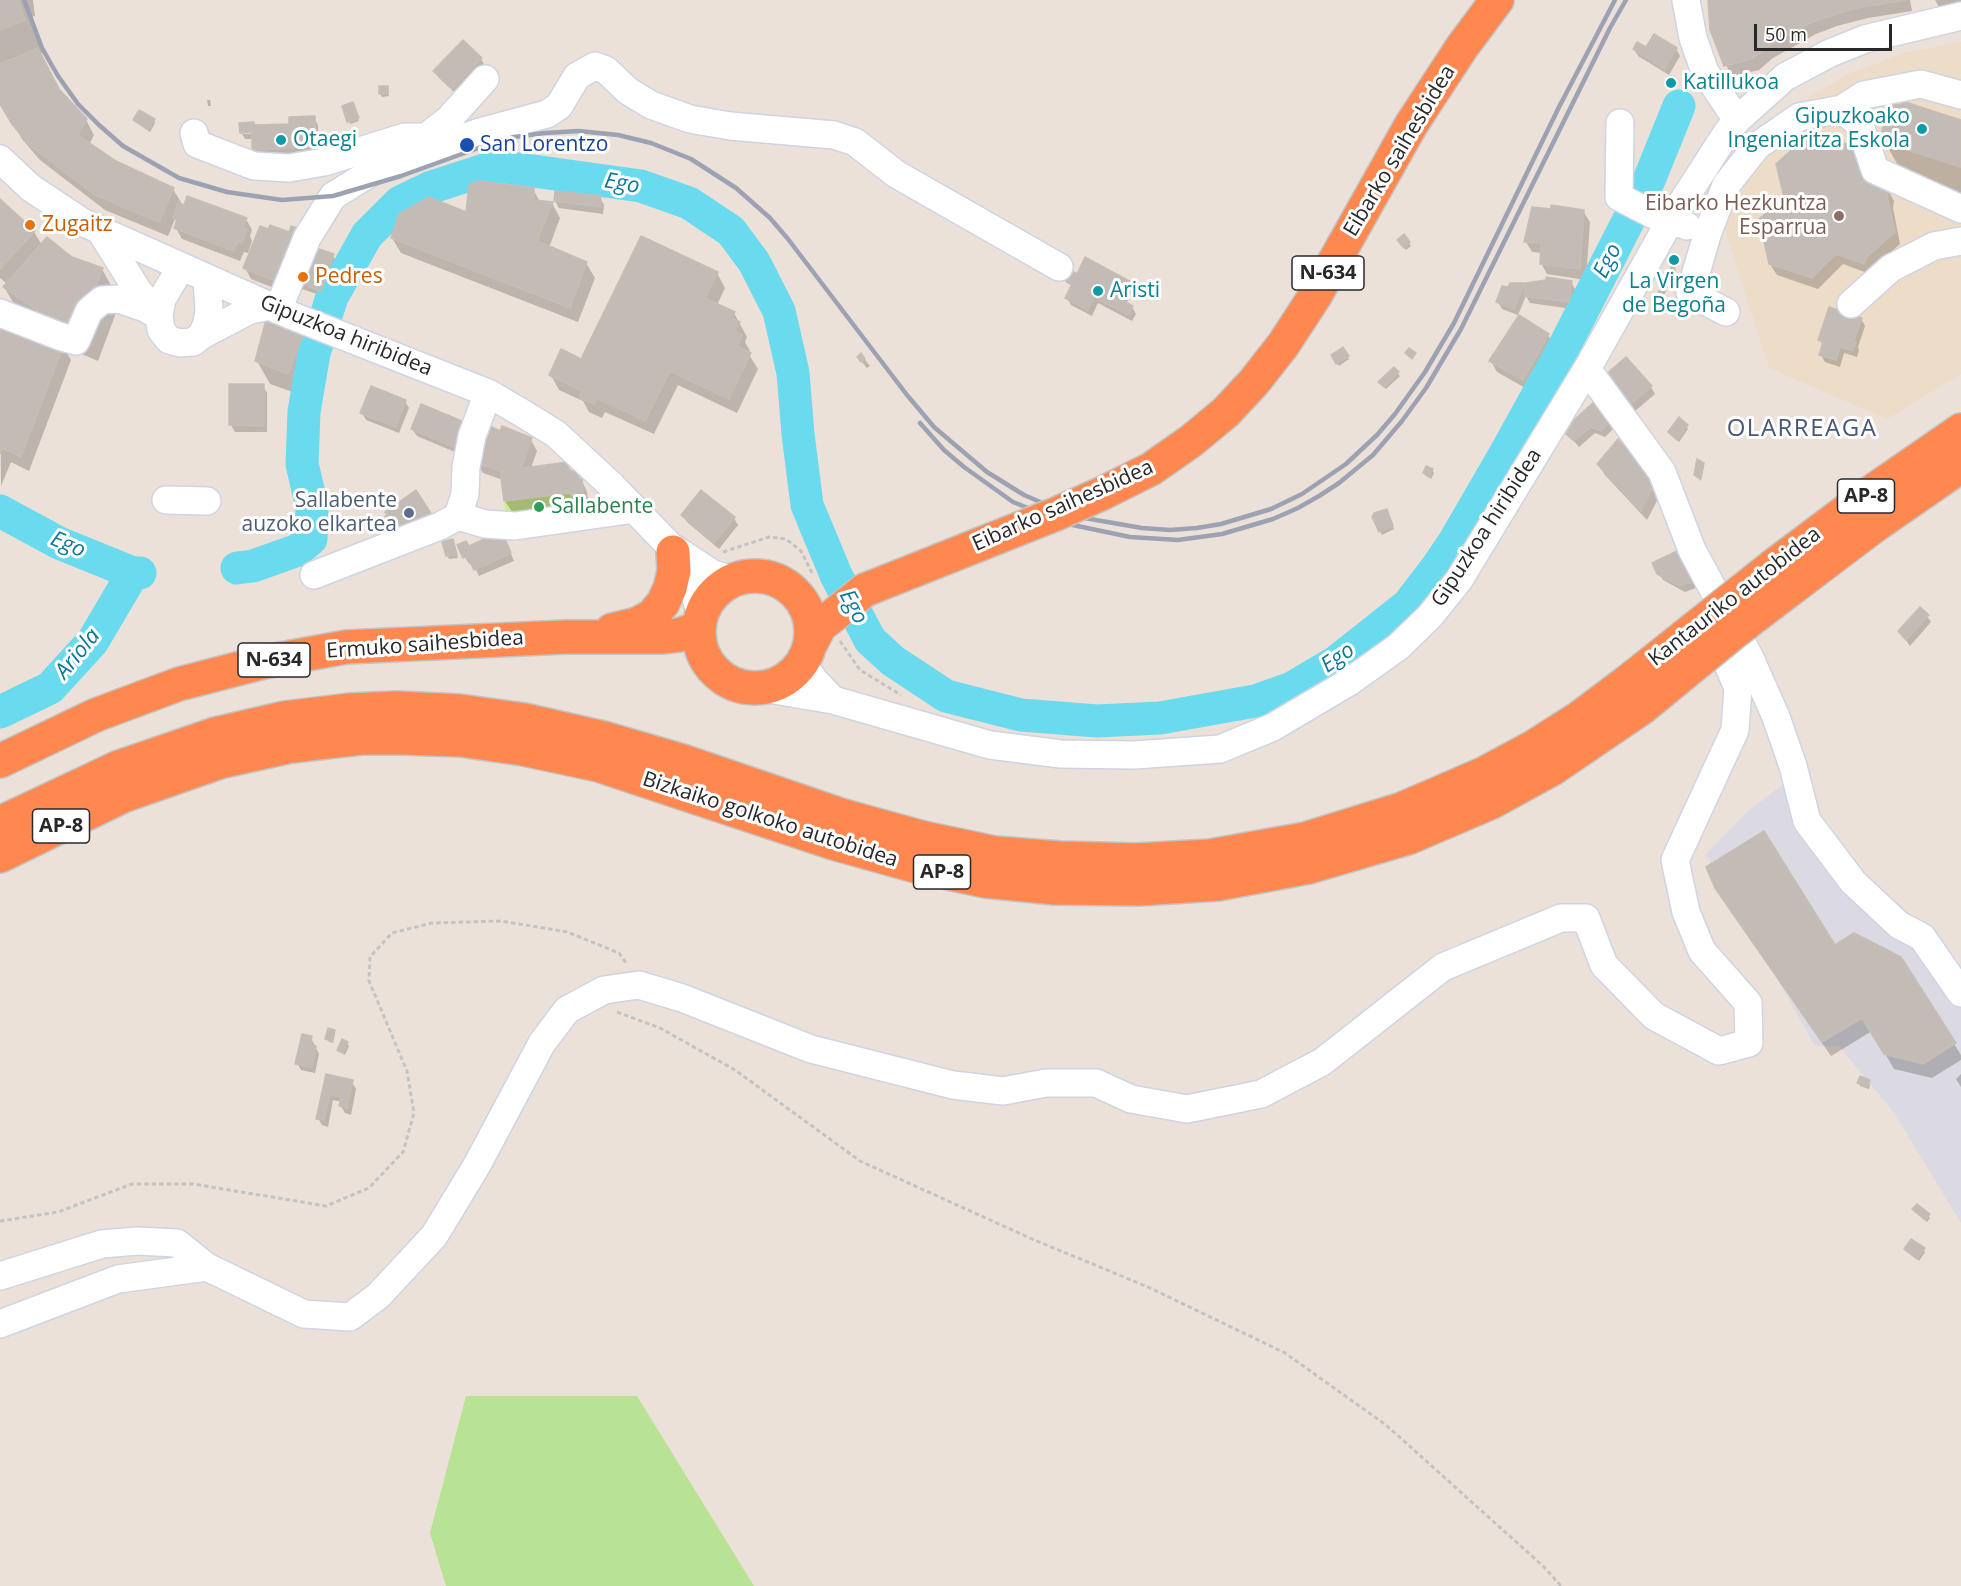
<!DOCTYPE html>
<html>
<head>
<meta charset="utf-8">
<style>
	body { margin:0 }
	#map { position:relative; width:1961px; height:1586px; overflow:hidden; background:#ebe1d9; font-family:"Open Sans",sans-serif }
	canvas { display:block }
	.scale { position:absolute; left:1754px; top:24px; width:138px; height:27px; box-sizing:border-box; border:3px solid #282828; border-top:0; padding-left:8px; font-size:18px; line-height:21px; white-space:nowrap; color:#282828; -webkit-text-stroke:4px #fff; paint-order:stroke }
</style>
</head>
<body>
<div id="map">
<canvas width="1961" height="1586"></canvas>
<div class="scale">50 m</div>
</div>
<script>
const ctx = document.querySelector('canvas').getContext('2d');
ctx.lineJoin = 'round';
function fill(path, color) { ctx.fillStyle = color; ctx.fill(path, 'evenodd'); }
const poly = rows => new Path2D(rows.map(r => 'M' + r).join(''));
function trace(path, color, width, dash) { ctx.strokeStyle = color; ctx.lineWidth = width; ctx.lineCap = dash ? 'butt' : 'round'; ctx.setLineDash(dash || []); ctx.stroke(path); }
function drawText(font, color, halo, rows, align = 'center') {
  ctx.font = font + ' "Open Sans",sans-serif'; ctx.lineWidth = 6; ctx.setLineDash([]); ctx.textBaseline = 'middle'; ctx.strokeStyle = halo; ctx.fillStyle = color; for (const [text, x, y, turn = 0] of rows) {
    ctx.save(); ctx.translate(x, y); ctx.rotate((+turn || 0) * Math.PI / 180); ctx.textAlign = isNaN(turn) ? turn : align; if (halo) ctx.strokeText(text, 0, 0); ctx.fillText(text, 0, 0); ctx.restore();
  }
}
const industrial = poly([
	[1789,780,1805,823,1961,995,1961,1223,1894,1113,1839,1046,1815,1046,1706,854,1748,811]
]);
const education = poly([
	[1961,42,1961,374,1887,419,1769,368,1729,242,1705,190,1800,103,1846,75,1905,53]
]);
const green = poly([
	[466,1396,637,1396,754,1586,446,1586,430,1533]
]);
const pitch = poly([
	[571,493,573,513,507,521,504,502]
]);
const shadow = poly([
	[0,0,33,0,35,16,28,18,37,32,43,53,40,54,60,93,86,120,94,135,89,145,115,163,173,189,182,204,181,206,246,219,252,230,250,236,252,241,248,253,244,252,240,261,182,239,176,228,177,223,175,219,168,236,105,210,40,160,22,139,0,101],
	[1709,0,1910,0,1912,11,1868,18,1837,26,1816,34,1773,58,1759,70,1732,76,1726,65],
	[1935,0,1961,0,1961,5,1941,10],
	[463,42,481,59,485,66,457,95,439,78,435,71],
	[1634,49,1676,49,1680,56,1669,75,1638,56],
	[387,87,389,96,382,97,380,94],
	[207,100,210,100,211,106,208,106],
	[354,106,359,121,350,124,349,121],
	[314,118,318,125,318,137,312,137,313,154,258,156,254,149,254,139,245,139,241,132,241,124,253,124,254,127,291,126,290,119],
	[259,130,260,133,243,134,243,131],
	[135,120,154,120,155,123,150,132],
	[1961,122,1961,193,1909,176,1900,169,1882,137],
	[1853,147,1859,159,1864,182,1888,190,1894,201,1893,208,1900,244,1873,268,1870,274,1843,264,1818,289,1777,275,1770,264],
	[533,189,540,202,552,203,560,218,549,248,586,263,595,278,578,322,401,253,392,238,467,214],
	[600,198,604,205,603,214,559,208,555,201],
	[0,201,34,232,42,245,102,269,120,302,98,361,63,346,71,360,29,471,11,462,1,486,0,321,23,319,4,287,7,284,0,278],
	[37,305,59,343,54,341,34,307],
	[1583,211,1590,222,1586,280,1547,274,1541,263,1542,253,1532,252,1526,242],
	[1401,243,1409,243,1411,246,1406,250],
	[310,248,333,256,337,263,325,297,299,288,292,295,251,279,245,268],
	[1674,267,1676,270,1663,297,1660,293],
	[717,273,725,288,717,305,734,313,747,337,745,342,750,351,748,353,758,369,737,413,678,385,654,434,605,412,602,418,589,412,583,401,559,390,551,375,582,361],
	[1062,275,1130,283,1134,290,1126,304,1132,307,1136,314,1132,321,1098,303,1092,316,1071,305,1067,298,1073,287,1066,282],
	[1571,282,1575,289,1572,309,1530,303,1526,296,1518,315,1502,309,1498,302,1511,285,1524,285,1527,289],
	[1861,319,1865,326,1858,347,1859,350,1857,357,1844,353,1840,367,1825,362,1821,355,1823,346,1820,340],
	[1548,335,1554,346,1529,390,1497,372,1491,361],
	[302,336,315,358,301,395,270,384,257,361],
	[1342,349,1349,359,1339,366,1333,355],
	[861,355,870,366,867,368,860,360],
	[1394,369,1400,376,1386,389,1381,385],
	[1609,384,1651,387,1655,394,1634,412],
	[263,386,267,393,267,432,235,432,231,425],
	[405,401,409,408,399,433,366,420,362,413],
	[422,406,462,455,417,436,412,429],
	[1610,421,1614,428,1605,437,1595,433,1579,447,1568,434],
	[1686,426,1688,429,1679,442,1672,435],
	[501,433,531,440,537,451,531,468,567,464,572,472,577,472,583,483,587,492,589,505,578,504,512,512,505,501,503,480,483,473,476,462],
	[1618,442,1661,493,1647,520,1605,475,1598,464],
	[1702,464,1704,467,1701,481,1695,475],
	[1432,470,1434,473,1431,479,1424,473],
	[1388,514,1394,529,1382,535,1374,517],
	[683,515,734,518,738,525,719,549,687,522],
	[505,540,514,561,479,576,472,562,469,564,465,557,468,547],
	[454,544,458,558,449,559,447,555],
	[1677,553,1696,588,1685,592,1663,580,1654,564],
	[1927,616,1931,622,1910,646,1900,631],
	[1725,903,1835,947,1954,1044,1961,1055,1961,1060,1932,1078,1894,1069,1872,1031,1831,1056],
	[334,1031,335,1034,333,1043,329,1042,327,1039],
	[311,1038,319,1054,315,1073,301,1070,297,1063],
	[347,1043,349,1046,345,1055,338,1050],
	[1961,1074,1961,1087,1956,1079],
	[327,1076,352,1082,356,1089,351,1115,345,1113,341,1106,342,1102,333,1100,328,1127,322,1125,318,1118],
	[1869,1082,1870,1085,1869,1089,1860,1086,1859,1083],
	[1914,1210,1928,1215,1930,1218,1927,1222],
	[1906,1249,1923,1249,1925,1252,1919,1261]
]);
const river = poly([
	[0,511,59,543,133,573,140,573],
	[237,568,253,566,298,550,311,539,312,507,302,464,304,412,314,353,332,297,367,235,400,202,429,188,497,166,641,186,689,203,731,231,754,262,779,311,793,373,798,434,807,505,836,575,870,640,893,661,946,696,1021,715,1097,721,1160,718,1255,701,1292,688,1336,662,1408,605,1437,567,1454,542,1505,454,1562,351,1649,180,1679,106],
	[0,712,50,688,93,641,133,573]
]);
const building = poly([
	[0,0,19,0,25,20,0,30,0,0],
	[1708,0,1907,0,1861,7,1830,16,1810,23,1767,47,1752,59,1724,66,1710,30,1708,0],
	[1654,34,1677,48,1664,69,1633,49,1637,42,1646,47,1654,34],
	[463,40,482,58,452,89,433,71,463,40],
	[38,48,59,89,87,119,78,135,116,161,174,188,159,222,95,195,30,146,12,124,0,104,0,64,38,48],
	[379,86,388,86,388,94,379,94,379,86],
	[1902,101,1961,120,1961,167,1888,144,1889,140,1880,137,1891,102,1901,105,1902,101],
	[353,102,359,118,347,122,342,106,353,102],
	[139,110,155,119,148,130,133,120,139,110],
	[315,116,315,130,309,131,310,147,252,150,252,132,240,133,239,123,254,122,254,125,289,124,289,117,315,116],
	[1810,133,1854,146,1861,180,1889,188,1887,196,1895,232,1867,257,1864,264,1836,254,1812,278,1769,264,1759,219,1784,197,1776,164,1810,133],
	[479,181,534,188,534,200,553,202,537,241,587,262,570,308,391,238,399,214,429,197,466,212,469,185,479,181],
	[555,191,601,196,600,207,554,201,555,191],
	[187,196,247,218,243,227,247,229,242,243,238,241,234,251,174,228,177,220,173,218,178,203,184,205,187,196],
	[0,199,35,231,0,269,0,199],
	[1551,205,1584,210,1580,269,1540,264,1541,243,1524,242,1532,207,1551,209,1551,205],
	[270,225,289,232,291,226,307,231,286,285,243,268,260,226,268,229,270,225],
	[1404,234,1410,242,1404,248,1397,240,1404,234],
	[641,236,718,272,705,298,735,312,732,318,740,322,735,331,742,335,737,346,751,353,729,399,670,371,645,421,597,398,594,404,579,398,582,391,549,375,561,349,581,359,641,236],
	[47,237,72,257,103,268,79,329,39,312,3,287,47,237],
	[307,245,334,254,321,291,293,281,307,245],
	[1085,257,1131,282,1121,300,1133,306,1128,315,1094,297,1088,310,1065,298,1072,284,1060,275,1065,267,1077,274,1085,257],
	[1674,262,1677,263,1661,295,1658,293,1674,262],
	[1546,277,1572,281,1569,302,1524,296,1526,283,1546,280,1546,277],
	[1510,283,1525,283,1514,309,1496,302,1502,286,1508,287,1510,283],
	[1829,307,1862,318,1854,341,1856,342,1853,351,1840,347,1836,360,1819,355,1823,342,1818,340,1829,307],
	[1519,315,1549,334,1523,380,1489,361,1519,315],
	[0,320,64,344,21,457,2,448,0,454,0,320],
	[266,320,303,335,288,374,255,361,266,320],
	[1343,347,1349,356,1336,364,1331,355,1343,347],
	[1409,348,1416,353,1412,359,1405,353,1409,348],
	[861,353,865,359,861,362,857,357,861,353],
	[1626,357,1652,386,1629,406,1603,377,1626,357],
	[1394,367,1399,372,1384,387,1378,382,1394,367],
	[229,384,264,384,264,426,229,425,229,384],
	[371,386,406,400,396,427,360,413,371,386],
	[1594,402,1611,420,1601,431,1591,427,1574,441,1566,434,1575,419,1594,402],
	[421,404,469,424,459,449,411,429,421,404],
	[1679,417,1688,425,1677,440,1668,432,1679,417],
	[487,425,500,431,502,426,532,438,521,468,500,471,475,462,487,425],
	[1618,439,1656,481,1641,511,1597,464,1618,439],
	[1697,459,1704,463,1700,479,1694,475,1697,459],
	[568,462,569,471,578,470,579,480,582,479,583,494,571,496,571,493,504,501,500,471,568,462],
	[1426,466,1433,469,1429,477,1423,473,1426,466],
	[416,490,432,515,388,539,377,522,387,515,385,512,416,490],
	[701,490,735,517,714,543,681,515,701,490],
	[1387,509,1393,526,1379,532,1372,517,1374,513,1387,509],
	[502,531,511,553,474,570,467,556,463,558,457,545,466,541,469,546,502,531],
	[453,539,457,555,446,556,442,542,453,539],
	[1677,551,1694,581,1680,586,1657,574,1652,563,1677,551],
	[1920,607,1929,615,1906,640,1898,631,1920,607],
	[1764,831,1835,945,1854,933,1901,957,1956,1043,1923,1064,1884,1054,1862,1018,1822,1042,1715,888,1706,867,1764,831],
	[328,1028,335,1030,332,1041,325,1039,328,1028],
	[302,1034,312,1036,310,1045,316,1046,312,1067,295,1064,302,1034],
	[342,1039,348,1042,343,1053,337,1050,342,1039],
	[326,1074,353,1080,347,1108,339,1106,341,1097,330,1094,324,1120,316,1119,326,1074],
	[1860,1076,1870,1080,1867,1087,1857,1083,1860,1076],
	[1917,1204,1930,1214,1925,1220,1912,1209,1917,1204],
	[1911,1239,1925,1248,1917,1259,1904,1249,1911,1239]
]);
const path = poly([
	[723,552,769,537,786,539,801,551,813,575],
	[840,641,860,670,901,695],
	[617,1012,660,1028,735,1070,860,1161,1032,1239,1148,1287,1285,1353,1386,1425,1543,1566,1561,1586],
	[0,1221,58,1212,132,1184,193,1184,326,1206,369,1188,403,1152,414,1113,407,1071,369,981,370,957,392,933,432,923,501,921,567,932,619,953,626,963]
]);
const minor = poly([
	[1686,0,1693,38,1705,72,1737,120],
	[1842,109,1860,125,1875,170,1961,209],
	[1620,123,1619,197,1654,215,1687,226],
	[194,133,197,144,254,166,289,168,324,162,405,137,426,137,410,150],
	[426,137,448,120,485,79],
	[0,159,31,188,82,222,290,315,488,393,522,413,556,434,611,485,669,545,713,574,733,580],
	[100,230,138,291,157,313],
	[181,267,162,299,159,316,161,330,169,340,180,343,193,342,202,335,207,323,209,311,207,278],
	[1851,304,1891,268,1934,246,1961,241],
	[278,310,307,238,333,196,378,168,480,132,547,114,559,106,577,76,595,66,606,70,628,91,651,105,690,119,730,126,834,135,855,142,896,174,1059,267],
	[1726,312,1690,293,1708,232,1726,185,1757,146,1799,117,1842,109,1864,95,1921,84,1961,95],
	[0,313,59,336,76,341,89,311,102,300,119,299,145,308,159,316],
	[202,335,250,310,270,306],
	[1587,369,1662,472,1692,550,1750,658,1776,717,1793,766,1807,821,1853,882,1899,925,1922,937,1961,993],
	[166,500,207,501],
	[458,516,465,494,466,467,472,436,488,393],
	[671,548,693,588,701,615],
	[314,575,440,526,458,516,485,524,515,526,635,509],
	[802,662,814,680,833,700],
	[762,688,833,700,990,745,1061,754,1134,755,1220,749,1273,727,1349,682,1398,647,1430,616,1459,580,1587,369,1670,221,1726,134,1737,120,1785,77,1830,53,1865,39,1961,16],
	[0,1276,102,1244,137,1241,177,1243,207,1267],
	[0,1324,118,1279,207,1267,304,1314,350,1317,378,1296,434,1236,477,1165,542,1043,567,1010,604,990,639,985,682,998,811,1049,953,1085,1003,1091,1046,1083,1096,1083,1131,1099,1187,1109,1261,1094,1322,1062,1443,967,1561,918,1586,918,1604,965,1654,1016,1719,1051,1749,1043,1748,1003,1702,951,1686,912,1675,860,1735,730,1738,688,1725,658,1714,638,1715,628]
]);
const highway = poly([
	[1103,493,1151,469,1191,441,1226,412,1254,382,1283,345,1315,296,1411,125,1462,47,1497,0],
	[1773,566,1877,488,1961,430],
	'699 632a56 56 0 1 1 112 0a56 56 0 1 1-112 0Z',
	[1787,592,1873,527,1961,466],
	[612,630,637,624,652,616,663,603,670,588,674,571,673,552],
	[809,647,820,626,865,590],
	[0,761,96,715,179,684,264,662,346,647,565,637,662,637,679,635,698,628],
	[0,823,119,767,215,734,284,718,350,710,397,708,460,711,525,720,604,738,683,761,844,816,924,838,995,853,1060,858,1137,860,1210,856,1305,839,1402,809,1483,774,1535,746,1579,718,1627,682],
	[0,856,123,796,220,762,292,746,361,738,405,738,460,740,523,749,598,765,833,843,919,867,985,881,1055,888,1139,889,1218,884,1309,867,1408,838,1492,802,1552,769,1643,707]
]);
const rail = poly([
	[24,0,42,48,58,76,78,104,99,125,123,146,179,178,227,192,282,200,333,196,401,176,484,146,514,137,545,133,579,131,618,135,651,143,691,159,736,188,770,218,788,239,907,395,934,427,987,472,1024,495,1073,516,1142,528,1170,530,1197,528,1221,524,1271,509,1302,494,1346,464,1377,435,1395,414,1425,372,1454,323,1559,107,1615,0],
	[920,423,944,450,964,467,1013,502,1068,524,1130,537,1178,540,1222,534,1273,519,1298,508,1319,496,1339,483,1373,455,1402,421,1426,388,1461,329,1610,28,1626,0]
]);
const highwayBridge = poly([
	[865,590,1056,514,1103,493],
	[1627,682,1773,566],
	[1643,707,1732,634,1787,592]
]);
const markers = [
	[1671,83,6,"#0f9aa8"],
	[1922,129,6,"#0f9aa8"],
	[281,140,6,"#0f9aa8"],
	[467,145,8,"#1a4fb4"],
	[1839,216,6,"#8d6e63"],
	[30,225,6,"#e8710a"],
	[1674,260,6,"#0f9aa8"],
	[303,277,6,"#e8710a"],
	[1098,291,6,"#0f9aa8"],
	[539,507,6,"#2e9e5b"],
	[409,513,6,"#5c6f8a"]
];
const shields = [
	[1328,273,72],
	[1866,496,57],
	[274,660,72],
	[61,826,57],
	[942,872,57]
];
const shieldNames = [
	["N-634",1328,273],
	["AP-8",1866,496],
	["N-634",274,660],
	["AP-8",61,826],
	["AP-8",942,872]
];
const cultureNames = [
	["Katillukoa",1683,83],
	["Gipuzkoako",1910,117,"right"],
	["Ingeniaritza Eskola",1910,141,"right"],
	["Otaegi",293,140],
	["La Virgen",1674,282,"center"],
	["de Begoña",1674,306,"center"],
	["Aristi",1110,291]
];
const transitNames = [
	["San Lorentzo",480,145]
];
const streetNames = [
	["Eibarko saihesbidea",1400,151,-59],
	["Gipuzkoa hiribidea",346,336,22],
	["Eibarko saihesbidea",1063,506,-24],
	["Gipuzkoa hiribidea",1487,528,-57],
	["Kantauriko autobidea",1735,597,-38],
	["Ermuko saihesbidea",425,645,-4],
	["Bizkaiko golkoko autobidea",770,820,18]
];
const educationNames = [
	["Eibarko Hezkuntza",1827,204],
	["Esparrua",1827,228]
];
const foodNames = [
	["Zugaitz",42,225],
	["Pedres",315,277]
];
const serviceNames = [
	["Sallabente",397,501],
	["auzoko elkartea",397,525]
];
const leisureNames = [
	["Sallabente",551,507]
];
const waterNames = [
	["Ego",622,184,10],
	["Ego",1608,261,-63],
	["Ego",68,545,23],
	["Ego",853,607,62],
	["Ariola",78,654,-51],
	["Ego",1338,658,-35]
];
const quarterNames = [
	["OLARREAGA",1802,429]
];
fill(industrial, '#dbdae3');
fill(education, '#eddcc8');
fill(green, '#b8e294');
fill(pitch, '#ceea90');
fill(shadow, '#0003');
trace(river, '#6adaee', 33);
fill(building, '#c3bbb6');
trace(building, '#c6bdb3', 1.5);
trace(minor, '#ced4e1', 30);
trace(highway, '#c3c3c3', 36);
trace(path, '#c3c3c3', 3, [4.5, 3]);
trace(minor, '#fff', 27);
trace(highway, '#fe8850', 33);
trace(rail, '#9ca2b2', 4.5);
trace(highwayBridge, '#c3c3c3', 36, []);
trace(highwayBridge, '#fe8850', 33);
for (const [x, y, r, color] of markers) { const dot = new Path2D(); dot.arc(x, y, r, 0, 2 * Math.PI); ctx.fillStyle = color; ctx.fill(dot); trace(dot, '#fff', 2); }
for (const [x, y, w] of shields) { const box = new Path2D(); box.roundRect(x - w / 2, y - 17, w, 34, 4.5); ctx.fillStyle = '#fff'; ctx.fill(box); trace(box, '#282828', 1.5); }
drawText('bold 20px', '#282828', null, shieldNames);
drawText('21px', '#0d838f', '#fff', cultureNames, 'left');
drawText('21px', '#164399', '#fff', transitNames, 'left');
drawText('21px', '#282828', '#fff', streetNames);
drawText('21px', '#785e54', '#fff', educationNames, 'right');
drawText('21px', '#c56008', '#fff', foodNames, 'left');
drawText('21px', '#4e5e75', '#fff', serviceNames, 'right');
drawText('21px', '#27864d', '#fff', leisureNames, 'left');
drawText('italic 22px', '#0c7797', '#fff', waterNames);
ctx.letterSpacing = '1.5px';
drawText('24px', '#485678', '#fff', quarterNames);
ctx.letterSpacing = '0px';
</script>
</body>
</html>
